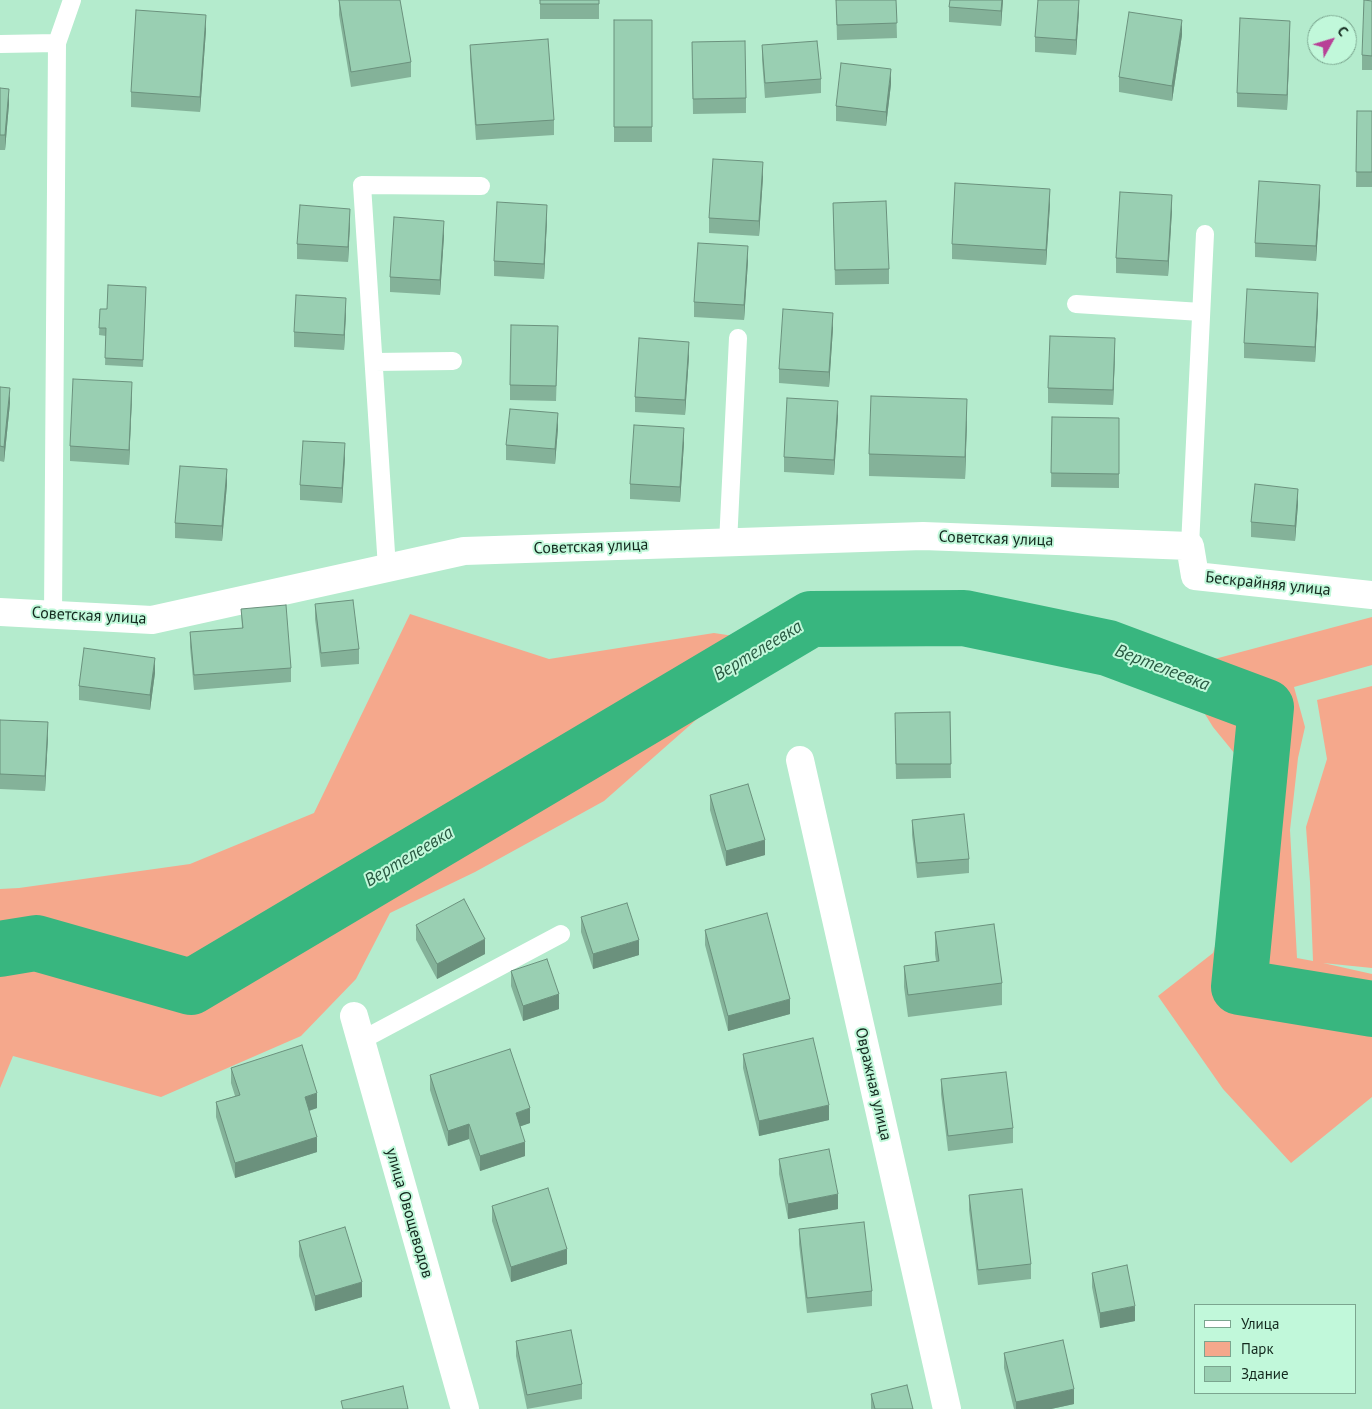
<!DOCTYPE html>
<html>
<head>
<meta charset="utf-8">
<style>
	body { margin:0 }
	#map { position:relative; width:1372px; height:1409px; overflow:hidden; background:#b4ebcd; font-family:"PT Sans",sans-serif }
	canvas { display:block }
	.legend { position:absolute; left:1194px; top:1304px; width:162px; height:90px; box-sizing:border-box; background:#c1f8da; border:1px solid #7ba58f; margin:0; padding:6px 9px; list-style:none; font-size:15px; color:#13291e }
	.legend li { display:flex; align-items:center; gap:10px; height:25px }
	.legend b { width:25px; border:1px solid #7ba58f }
	.north { position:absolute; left:1307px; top:15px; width:50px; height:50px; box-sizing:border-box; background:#c1f8da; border:1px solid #7ba58f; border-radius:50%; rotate:51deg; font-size:14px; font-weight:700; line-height:20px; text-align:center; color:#13291e }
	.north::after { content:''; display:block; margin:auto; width:18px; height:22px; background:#b84197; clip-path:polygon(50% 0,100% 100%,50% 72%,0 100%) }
</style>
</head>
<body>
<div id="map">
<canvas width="1372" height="1409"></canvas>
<ul class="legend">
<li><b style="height:6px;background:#fff"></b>Улица</li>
<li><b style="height:14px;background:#f5a88c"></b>Парк</li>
<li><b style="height:14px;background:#99cfb2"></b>Здание</li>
</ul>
<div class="north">С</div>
</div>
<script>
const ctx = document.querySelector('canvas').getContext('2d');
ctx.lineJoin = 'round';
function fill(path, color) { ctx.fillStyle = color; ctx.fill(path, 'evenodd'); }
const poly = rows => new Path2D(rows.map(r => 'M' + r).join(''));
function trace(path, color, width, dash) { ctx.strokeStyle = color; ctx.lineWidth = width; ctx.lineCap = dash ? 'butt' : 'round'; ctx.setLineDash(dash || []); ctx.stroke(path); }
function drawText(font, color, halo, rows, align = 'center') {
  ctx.font = font + ' "PT Sans",sans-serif'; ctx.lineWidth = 4; ctx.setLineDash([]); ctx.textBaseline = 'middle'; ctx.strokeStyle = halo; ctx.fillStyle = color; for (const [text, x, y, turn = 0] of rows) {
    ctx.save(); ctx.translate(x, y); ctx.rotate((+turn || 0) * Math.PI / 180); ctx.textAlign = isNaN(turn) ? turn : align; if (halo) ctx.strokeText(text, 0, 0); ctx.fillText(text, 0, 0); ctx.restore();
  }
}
const green = poly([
	[410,614,549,659,714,633,747,638,739,682,604,801,475,872,390,913,356,979,301,1036,161,1097,13,1056,0,1088,0,889,19,888,190,864,314,813],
	[1372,617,1372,665,1294,687,1305,727,1298,758,1290,830,1297,958,1313,961,1310,882,1306,827,1327,759,1317,700,1372,686,1372,968,1323,963,1372,974,1372,1097,1291,1163,1223,1089,1158,996,1213,953,1254,821,1244,765,1213,727,1177,669]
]);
const river = poly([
	[0,949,36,943,191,987,811,619,964,618,1108,648,1266,707,1239,987,1372,1009]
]);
const service = poly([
	[0,44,57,43,72,0],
	[1076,304,1201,312],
	[374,362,453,361],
	[728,543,738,338],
	[1190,546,1205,234],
	[387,568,362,185,481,186],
	[53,615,57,43],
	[360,1041,561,934]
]);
const minor = poly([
	[0,612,152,620,464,551,923,536,1190,546,1195,576,1372,595],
	[800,760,947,1409],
	[354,1016,465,1409]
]);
const wall = poly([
	[339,0,411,62,411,77,351,87,339,15],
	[540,0,599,0,599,19,540,19],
	[836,0,896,0,897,38,837,40],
	[1003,0,1001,26,949,22,949,7],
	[1372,1,1372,70,1362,70,1362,55],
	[1079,11,1076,55,1035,52,1035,37],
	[614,20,652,20,652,142,614,142],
	[206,30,200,112,131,107,131,92],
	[1182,35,1172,101,1119,92,1119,77],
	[1290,36,1287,110,1237,107,1237,93],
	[692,42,746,98,746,113,693,114],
	[470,45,554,120,554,135,476,140,470,59],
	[762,45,821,79,821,93,765,98,762,60],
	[891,84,886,126,836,121,836,106],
	[0,88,9,104,5,150,0,150],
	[1357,111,1372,111,1372,187,1356,187],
	[763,177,759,236,709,233,709,218],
	[1320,200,1316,261,1255,257,1255,243],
	[833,203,889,269,889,284,835,285],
	[1050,204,1046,265,952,259,952,244],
	[1172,210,1168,276,1116,273,1116,258],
	[547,220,544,279,494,276,494,261],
	[350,223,348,262,297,259,297,244],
	[444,236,440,295,390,292,390,277],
	[748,261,744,320,694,317,694,302],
	[146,287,143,367,105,365,106,336,99,335,100,309,107,309],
	[1318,308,1315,362,1244,358,1244,343],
	[346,313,344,350,294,347,294,332],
	[833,328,829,387,779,383,779,369],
	[558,341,556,401,510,400,510,385],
	[1115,353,1113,405,1048,403,1048,388],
	[689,356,685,415,635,412,635,397],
	[0,387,10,403,4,462,0,461],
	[132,396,129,465,70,461,70,446],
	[838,416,834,475,784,472,784,457],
	[1052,417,1119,418,1119,488,1051,487],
	[967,421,965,479,869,476,869,454],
	[558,428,555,464,506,460,506,445],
	[684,443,680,502,630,499,630,484],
	[345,458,342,503,300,500,300,485],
	[227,484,222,541,175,538,175,523],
	[1298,504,1295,541,1251,537,1251,522],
	[315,604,359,649,359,664,321,667,315,619],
	[241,609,291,668,291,682,194,690,190,647,190,632,242,628],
	[155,673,150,710,79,700,79,686],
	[950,712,951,778,896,779,895,728],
	[0,720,48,737,45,791,0,789],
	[710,795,765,855,726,866,710,810],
	[912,820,969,859,969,873,917,878,912,835],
	[581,917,639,955,593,969,581,932],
	[416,925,485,954,437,979,416,940],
	[705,930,790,1014,728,1031,705,945],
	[935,932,1002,983,1002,1005,908,1017,904,987,904,966,936,961,935,954],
	[511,971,559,1009,523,1021,511,986],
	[743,1054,829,1120,759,1136,743,1068],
	[231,1068,317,1108,309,1111,317,1152,235,1178,216,1117,216,1102,235,1096,231,1083],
	[430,1075,530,1123,520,1126,525,1156,480,1171,469,1139,448,1146,430,1090],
	[941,1079,1013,1128,1013,1143,948,1151,941,1094],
	[779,1159,838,1209,788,1219,779,1174],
	[969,1195,1031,1264,1031,1279,978,1285,969,1210],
	[492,1206,567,1264,511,1282,492,1221],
	[799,1229,872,1291,872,1306,807,1313,799,1244],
	[299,1241,362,1297,315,1311,299,1256],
	[1092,1273,1135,1321,1100,1328,1092,1287],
	[516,1341,582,1384,582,1399,527,1409,516,1356],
	[1004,1353,1074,1404,1051,1409,1014,1409,1004,1368],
	[871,1394,913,1409,871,1409]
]);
const shadedWall = poly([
	[1002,0,1003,0,1001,26,1001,11],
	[1079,0,1079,11,1076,55,1076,40],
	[206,15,206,30,200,112,200,97],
	[1182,20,1182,35,1172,101,1172,86],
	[1290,21,1290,36,1287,110,1287,95],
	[891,69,891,84,886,126,886,112],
	[9,89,9,104,5,150,5,135],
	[763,162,763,177,759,236,759,221],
	[1320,185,1320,200,1316,261,1316,246],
	[1050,189,1050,204,1046,265,1046,250],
	[1172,195,1172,210,1168,276,1168,261],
	[547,205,547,220,544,279,544,264],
	[350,209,350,223,348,262,348,247],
	[444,221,444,236,440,295,440,280],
	[748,246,748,261,744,320,744,305],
	[1318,293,1318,308,1315,362,1315,347],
	[346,298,346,313,344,350,344,335],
	[833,313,833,328,829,387,829,372],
	[1115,338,1115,353,1113,405,1113,390],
	[689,342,689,356,685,415,685,400],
	[132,382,132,396,129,465,129,450],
	[10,388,10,403,4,462,4,447],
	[967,399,967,421,965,479,965,457],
	[838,401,838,416,834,475,834,460],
	[558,413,558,428,555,464,555,449],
	[684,428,684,443,680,502,680,487],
	[345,443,345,458,342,503,342,488],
	[227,469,227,484,222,541,222,526],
	[1298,489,1298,504,1295,541,1295,526],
	[155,658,155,673,150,710,150,695],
	[48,722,48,737,45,791,45,776],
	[765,840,765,855,726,866,726,851],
	[485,939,485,954,437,979,437,964],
	[639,940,639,955,593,969,593,954],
	[559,994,559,1009,523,1021,523,1006],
	[790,999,790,1014,728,1031,728,1016],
	[317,1093,317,1108,305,1112,305,1097],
	[829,1105,829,1120,759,1136,759,1121],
	[530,1108,530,1123,516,1128,516,1113],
	[469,1124,469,1139,448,1146,448,1131],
	[317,1137,317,1152,235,1178,235,1163],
	[525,1142,525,1156,480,1171,480,1156],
	[838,1194,838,1209,788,1219,788,1204],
	[567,1249,567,1264,511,1282,511,1267],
	[362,1282,362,1297,315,1311,315,1296],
	[1135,1306,1135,1321,1100,1328,1100,1313],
	[1074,1389,1074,1404,1051,1409,1016,1409,1016,1402]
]);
const building = poly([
	[339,0,400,0,411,62,351,72,339,0],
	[540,0,599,0,599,4,540,4,540,0],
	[836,0,896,0,897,23,837,25,836,0],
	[950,0,1002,0,1001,11,949,7,950,0],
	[1038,0,1079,0,1076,40,1035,37,1038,0],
	[1364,0,1372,1,1372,56,1362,55,1364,0],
	[136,10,206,15,200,97,131,92,136,10],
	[1129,12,1182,20,1172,86,1119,77,1129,12],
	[1240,18,1290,21,1287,95,1237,93,1240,18],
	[614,20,652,20,652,127,614,127,614,20],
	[548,39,554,120,476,125,470,45,548,39],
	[745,41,746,98,693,99,692,42,745,41],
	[817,41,821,79,765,83,762,45,817,41],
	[841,63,891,69,886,112,836,106,841,63],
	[0,88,9,89,5,135,0,135,0,88],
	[1357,111,1372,111,1372,172,1356,172,1357,111],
	[713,159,763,162,759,221,709,218,713,159],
	[1259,181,1320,185,1316,246,1255,243,1259,181],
	[955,183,1050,189,1046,250,952,244,955,183],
	[1120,192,1172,195,1168,261,1116,258,1120,192],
	[886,201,889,269,835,270,833,203,886,201],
	[497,202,547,205,544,264,494,261,497,202],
	[300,205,350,209,348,247,297,244,300,205],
	[394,217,444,221,440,280,390,277,394,217],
	[698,243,748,246,744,305,694,302,698,243],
	[108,285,146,287,143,360,105,358,106,328,99,328,100,309,107,309,108,285],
	[1247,289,1318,293,1315,347,1244,343,1247,289],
	[296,295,346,298,344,335,294,332,296,295],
	[783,309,833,313,829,372,779,369,783,309],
	[511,325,558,326,556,386,510,385,511,325],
	[1050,336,1115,338,1113,390,1048,388,1050,336],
	[639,338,689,342,685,400,635,397,639,338],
	[73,379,132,382,129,450,70,446,73,379],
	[0,387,10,388,4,447,0,446,0,387],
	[871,396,967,399,965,457,869,454,871,396],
	[787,398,838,401,834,460,784,457,787,398],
	[510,409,558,413,555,449,506,445,510,409],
	[1052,417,1119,418,1119,474,1051,473,1052,417],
	[634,425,684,428,680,487,630,484,634,425],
	[303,441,345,443,342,488,300,485,303,441],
	[180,466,227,469,222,526,175,523,180,466],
	[1255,484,1298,489,1295,526,1251,522,1255,484],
	[353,600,359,649,321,653,315,604,353,600],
	[286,605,291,668,194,675,190,632,243,628,241,609,286,605],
	[84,648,155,658,150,695,79,686,84,648],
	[950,712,951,764,896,764,895,713,950,712],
	[0,720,48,722,45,776,0,774,0,720],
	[748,784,765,840,726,851,710,795,748,784],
	[964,814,969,859,917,863,912,820,964,814],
	[464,899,485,939,437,964,416,925,464,899],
	[627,903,639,940,593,954,581,917,627,903],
	[767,913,790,999,728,1016,705,930,767,913],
	[994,924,1002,983,908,995,904,966,939,961,935,932,994,924],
	[547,959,559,994,523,1006,511,971,547,959],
	[813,1038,829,1105,759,1121,743,1054,813,1038],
	[302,1045,317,1093,305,1097,317,1137,235,1163,216,1102,240,1095,231,1068,302,1045],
	[510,1049,530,1108,516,1113,525,1142,480,1156,469,1124,448,1131,430,1075,510,1049],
	[1006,1072,1013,1128,948,1136,941,1079,1006,1072],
	[829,1149,838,1194,788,1204,779,1159,829,1149],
	[548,1188,567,1249,511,1267,492,1206,548,1188],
	[1022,1189,1031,1264,978,1270,969,1195,1022,1189],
	[864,1222,872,1291,807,1298,799,1229,864,1222],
	[345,1227,362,1282,315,1296,299,1241,345,1227],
	[1127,1265,1135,1306,1100,1313,1092,1273,1127,1265],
	[571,1330,582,1384,527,1395,516,1341,571,1330],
	[1063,1340,1074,1389,1016,1402,1004,1353,1063,1340],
	[907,1385,913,1409,875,1409,871,1394,907,1385],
	[403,1386,408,1409,343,1409,341,1401,403,1386]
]);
const streetNames = [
	["Советская улица",996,539,2],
	["Советская улица",591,547,-2],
	["Бескрайняя улица",1268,584,6],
	["Советская улица",89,616,3],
	["Овражная улица",873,1084,77],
	["улица Овощеводов",409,1213,74]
];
const waterNames = [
	["Вертелеевка",758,651,-31],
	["Вертелеевка",1162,668,21],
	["Вертелеевка",409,857,-31]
];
fill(green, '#f5a88c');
trace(river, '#38b67f', 56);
trace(service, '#fff', 18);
trace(minor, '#fff', 28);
fill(wall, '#84b299');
fill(shadedWall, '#6b917d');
fill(building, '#99cfb2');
trace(building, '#6b917d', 1);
drawText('16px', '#13291e', '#c1f8da', streetNames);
drawText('italic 18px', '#295942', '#c1f8da', waterNames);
</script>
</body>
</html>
